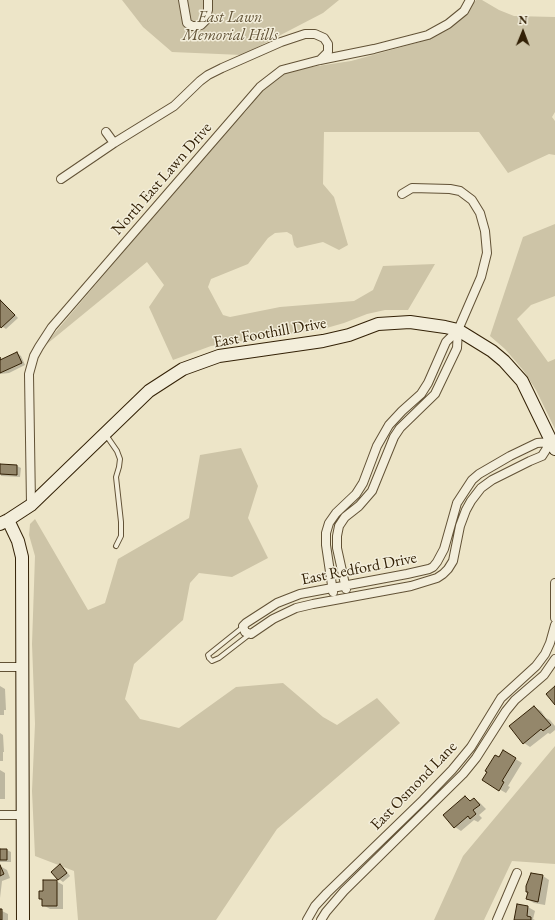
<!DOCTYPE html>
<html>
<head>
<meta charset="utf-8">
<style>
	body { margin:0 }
	#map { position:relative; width:555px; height:920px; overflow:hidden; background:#ede5c8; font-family:"EB Garamond",serif }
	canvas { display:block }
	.north { position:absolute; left:503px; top:12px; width:40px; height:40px; -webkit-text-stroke:3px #f3eedb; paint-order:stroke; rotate:1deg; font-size:11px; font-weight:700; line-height:16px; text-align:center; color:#332106 }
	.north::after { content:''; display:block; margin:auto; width:14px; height:18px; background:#332106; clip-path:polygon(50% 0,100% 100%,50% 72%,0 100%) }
</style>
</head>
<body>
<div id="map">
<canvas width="555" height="920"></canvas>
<div class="north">N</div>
</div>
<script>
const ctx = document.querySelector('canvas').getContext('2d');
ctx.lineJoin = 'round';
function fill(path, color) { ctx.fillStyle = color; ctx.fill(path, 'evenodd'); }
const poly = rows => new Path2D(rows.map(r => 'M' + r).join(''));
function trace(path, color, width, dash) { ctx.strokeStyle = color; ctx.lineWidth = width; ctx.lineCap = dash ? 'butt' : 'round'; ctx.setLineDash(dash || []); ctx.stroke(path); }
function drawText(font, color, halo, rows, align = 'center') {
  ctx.font = font + ' "EB Garamond",serif'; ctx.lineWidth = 3; ctx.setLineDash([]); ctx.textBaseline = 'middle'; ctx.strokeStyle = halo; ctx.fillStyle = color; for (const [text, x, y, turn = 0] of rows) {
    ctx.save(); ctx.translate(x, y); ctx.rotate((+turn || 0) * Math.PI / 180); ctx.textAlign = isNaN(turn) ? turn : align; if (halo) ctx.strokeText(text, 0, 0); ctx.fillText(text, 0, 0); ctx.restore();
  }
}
const green = poly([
	[122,0,339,0,323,13,242,55,172,52,143,27],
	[476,0,482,0,499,10,514,16,555,17,555,112,552,117,555,121,555,155,549,154,508,173,479,132,324,132,323,184,334,197,348,245,339,250,323,242,297,248,294,245,292,235,287,232,275,233,268,238,248,264,211,279,208,287,223,315,230,317,280,307,354,301,373,290,383,266,435,264,408,310,385,310,367,314,344,323,323,329,211,346,173,360,149,307,164,285,147,262,42,348,218,140,247,110,265,86,291,70,351,61,420,42,458,22],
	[555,224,555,296,531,305,517,319,548,362,555,359,555,429,536,390,523,370,505,349,490,336,523,237],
	[241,448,258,486,248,518,268,558,232,577,199,573,190,583,183,620,134,664,125,699,140,719,179,728,236,687,283,683,323,717,337,725,377,698,400,723,277,829,216,920,78,920,74,871,35,856,32,791,35,724,32,644,35,556,29,535,30,524,35,519,88,610,105,603,118,559,189,518,200,455],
	[555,746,555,864,512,861,484,920,434,920,463,856]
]);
const shadow = poly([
	[0,299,18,318,6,329,0,325],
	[17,353,21,356,25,365,9,373,0,374,0,358,3,360],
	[0,465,17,466,21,468,20,477,1,476],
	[0,686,5,689,6,710,4,710,4,715,0,715],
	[534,707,541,711,546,718,550,720,555,726,555,730,550,734,548,733,530,747,524,743],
	[0,733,3,735,4,752,3,752,3,761,0,761],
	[504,752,522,763,508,786,510,787,506,793,483,780],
	[0,770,5,773,5,799,0,799],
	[465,797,471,801,474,799,480,803,486,809,479,815,482,818,478,822,474,820,461,831,455,827,444,815],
	[0,850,7,850,11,852,11,862,0,862],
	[0,866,7,870,10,878,2,881,0,898],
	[60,866,64,868,70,876,63,882,59,879],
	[531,874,543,876,549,880,545,905,534,903,527,899],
	[56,881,63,885,63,909,50,909,43,905,43,901,40,899,44,892],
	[518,906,528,907,535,911,533,919,535,920,515,920],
	[0,910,8,914,8,920,0,920]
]);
const building = poly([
	[0,300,15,315,1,328,0,326,0,300],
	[17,352,22,363,0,373,0,357,0,360,17,352],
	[0,464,17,465,17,475,0,474,0,464],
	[555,686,555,705,546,694,555,686],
	[534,706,551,725,543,731,541,729,523,744,509,726,534,706],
	[503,750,516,758,502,781,504,782,499,791,482,780,487,772,485,771,495,755,499,757,503,750],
	[465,796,470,801,474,798,480,805,473,810,476,814,470,819,468,816,454,828,443,815,465,796],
	[0,849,7,849,7,860,0,860,0,849],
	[60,864,67,873,58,880,51,872,60,864],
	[0,865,4,874,0,876,0,865],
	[531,873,543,875,538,902,526,899,528,892,526,892,526,886,531,873],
	[43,880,57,880,57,906,42,906,42,899,39,899,39,891,43,891,43,880],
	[517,904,528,906,527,916,531,917,531,920,514,920,517,904],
	[0,909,2,909,2,920,0,920,0,909]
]);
const lane = poly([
	[106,435,117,451,120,459,119,467,116,477,121,522,121,536,116,546],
	[243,627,208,655,209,658,212,661,219,658,250,634]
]);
const street = poly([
	[183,0,187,23,192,26,197,26,201,25,205,21,208,10,208,0],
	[106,132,114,143],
	[61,179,114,143,174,106,200,81,208,75,222,68,281,42,305,34,315,34,324,38,328,44,328,52,320,60],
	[551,442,542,456,530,461,492,480,481,488,471,501,466,510,460,526,453,561,448,569,443,574,437,578,411,586,313,604,296,608,273,619,251,634,245,632,243,626,246,623,277,603,300,594,407,574,429,569,433,567,437,562,444,549,457,503,472,480,479,474,510,456,537,443,551,442],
	[31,505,29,374,34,356,39,347,52,327,260,87,282,70,320,60,374,49,428,35,448,24,464,11,470,0],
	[555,583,555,618],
	[346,589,337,548,337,536,339,526,345,517,359,506,372,491,394,437,400,428,435,394,457,348,458,330],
	[333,592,326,545,326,533,329,523,336,513,356,494,363,483,377,446,389,425,402,411,421,394,428,383,446,342,458,330,481,277,487,253,485,231,480,213,472,200,460,191,450,189,412,188,402,194],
	[0,667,22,667],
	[0,815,24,815],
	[307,920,315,906,327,893,423,800,452,770,471,747,501,698,536,666,545,654,550,643,555,625],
	[321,920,326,912,344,891,463,774,476,758,506,711,515,700,544,675,555,659],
	[497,920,517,873]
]);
const secondary = poly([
	[8,520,18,541,22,557,23,920],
	[0,524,8,520,31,505,149,391,183,369,219,356,323,341,349,335,378,324,410,322,445,327,458,330,492,351,504,361,522,381,555,449]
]);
const parkNames = [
	["East Lawn",230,18],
	["Memorial Hills",230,36]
];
const streetNames = [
	["North East Lawn Drive",162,179,-49],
	["East Foothill Drive",270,333,-10],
	["East Redford Drive",359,569,-11],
	["East Osmond Lane",414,786,-46]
];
fill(green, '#cdc4a7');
fill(shadow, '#0003');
fill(building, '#94876b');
trace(building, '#332106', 1);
trace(lane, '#625236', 6);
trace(street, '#625236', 10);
trace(secondary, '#332106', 14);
trace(lane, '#f3eedb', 4);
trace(street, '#f3eedb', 8);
trace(secondary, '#f3eedb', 12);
drawText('italic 16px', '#615236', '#f3eedb', parkNames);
drawText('16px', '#332106', '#f3eedb', streetNames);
</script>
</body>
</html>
